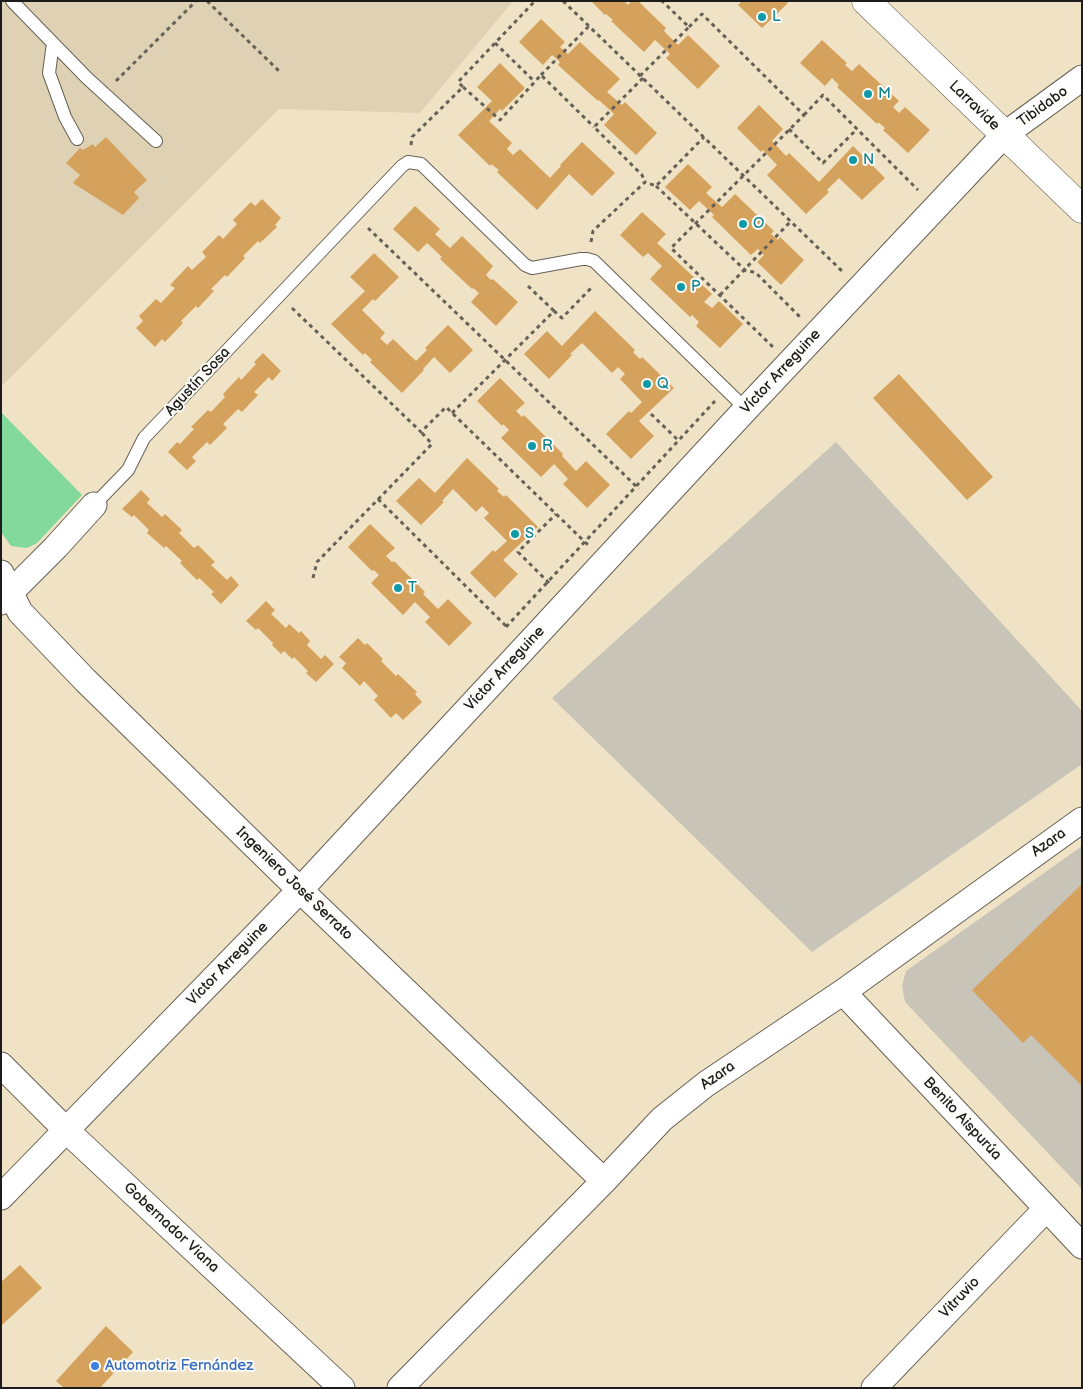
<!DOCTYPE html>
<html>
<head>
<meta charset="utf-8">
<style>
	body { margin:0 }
	#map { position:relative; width:1083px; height:1389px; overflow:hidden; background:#f0e2c4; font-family:"Balsamiq Sans",sans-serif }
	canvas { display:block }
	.frame { position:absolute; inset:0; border:2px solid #1c1c1c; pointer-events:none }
</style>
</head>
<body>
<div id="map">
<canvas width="1083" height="1389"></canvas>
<div class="frame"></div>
</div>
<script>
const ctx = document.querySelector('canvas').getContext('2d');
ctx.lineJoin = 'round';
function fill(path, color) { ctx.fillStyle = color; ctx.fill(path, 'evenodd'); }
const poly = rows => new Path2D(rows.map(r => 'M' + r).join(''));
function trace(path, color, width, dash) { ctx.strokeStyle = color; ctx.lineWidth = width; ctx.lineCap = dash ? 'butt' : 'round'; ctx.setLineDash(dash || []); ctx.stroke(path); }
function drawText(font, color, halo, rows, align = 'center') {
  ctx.font = font + ' "Balsamiq Sans",sans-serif'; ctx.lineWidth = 4; ctx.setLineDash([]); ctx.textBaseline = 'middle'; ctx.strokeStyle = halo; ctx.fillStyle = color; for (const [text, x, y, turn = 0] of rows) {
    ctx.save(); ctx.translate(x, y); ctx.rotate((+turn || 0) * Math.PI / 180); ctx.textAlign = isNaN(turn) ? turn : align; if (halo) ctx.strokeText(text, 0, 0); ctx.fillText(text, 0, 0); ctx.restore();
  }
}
const built = poly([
	[1,1,513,1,420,113,279,109,1,387]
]);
const industrial = poly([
	[836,442,1082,711,1082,764,812,952,552,698],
	[1082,846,1082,1189,905,1002,902,986,906,971]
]);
const green = poly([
	[1,412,82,495,37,543,27,548,11,546,1,532]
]);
const building = poly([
	[591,1,624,1,628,5,631,1,638,1,666,28,664,31,678,45,688,35,720,66,698,89,666,58,670,54,655,40,644,52,611,21,613,20,606,14,605,15],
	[742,1,786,1,788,3,762,28,738,5],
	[541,19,565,42,560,47,568,54,580,42,620,79,607,92,622,105,625,102,657,133,636,155,604,125,614,114,599,100,598,101,558,65,560,62,552,55,543,65,519,42],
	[822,40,847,63,845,65,852,71,859,64,899,101,893,107,899,113,905,107,930,130,908,153,883,130,885,128,878,122,877,124,837,87,839,85,832,78,825,86,800,63],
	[500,63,525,88,502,111,500,109,489,121,512,143,507,149,513,155,520,149,550,178,561,166,560,165,582,142,615,173,592,196,569,174,537,210,497,172,499,170,491,164,490,166,458,135,492,101,477,87],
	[759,105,783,129,772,141,786,156,789,153,819,182,853,146,885,178,862,200,839,178,827,190,829,192,806,214,767,175,777,165,763,150,761,152,737,128],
	[106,137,147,180,134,192,139,198,123,215,73,183,80,175,66,163,80,148,83,150,93,144,95,147],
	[688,164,712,187,706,193,722,207,735,194,774,231,771,234,778,240,780,237,804,260,781,285,757,262,764,255,758,249,751,255,712,217,714,215,699,201,690,210,665,187],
	[262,199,281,218,275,225,277,227,260,243,258,241,243,256,245,258,227,277,225,275,211,289,214,291,198,308,196,306,181,321,183,323,165,342,162,339,155,347,136,328,143,321,139,316,156,299,161,303,175,288,170,285,188,266,192,270,206,257,202,252,219,235,223,239,237,224,233,220,251,202,255,206],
	[415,206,440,229,435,234,450,248,462,236,493,266,486,275,491,280,493,279,518,302,496,326,471,302,479,293,473,288,472,289,440,259,442,257,427,243,418,252,393,229],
	[642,212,666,234,657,243,712,294,704,302,712,308,719,301,743,324,720,348,696,326,699,322,692,315,690,317,650,279,662,266,648,253,643,257,620,235],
	[374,253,399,277,375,301,373,299,362,310,385,333,380,338,387,345,393,339,416,361,427,350,425,348,448,325,473,350,450,373,434,357,423,369,424,370,402,393,370,362,372,360,365,353,363,355,331,324,365,291,350,277],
	[595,311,635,350,633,352,640,359,642,357,674,388,639,421,654,436,631,459,606,434,629,411,631,413,642,402,620,379,625,374,618,367,612,373,582,343,570,354,572,355,549,379,524,354,547,331,562,346],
	[263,353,281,371,272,381,269,377,254,392,258,395,242,412,238,409,223,424,227,428,210,445,207,442,192,457,196,461,187,470,168,452,177,442,180,444,194,429,191,427,208,410,211,412,225,397,223,394,239,377,241,380,256,364,254,362],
	[899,374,993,477,967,500,873,398],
	[500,378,525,403,516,411,522,417,524,415,563,454,562,456,576,471,586,461,610,485,587,508,563,484,568,479,554,464,541,477,501,438,509,430,503,424,502,426,477,401],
	[467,458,499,489,497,491,504,497,506,495,538,527,503,560,518,574,495,598,470,573,493,550,495,552,507,541,484,518,489,513,482,506,476,512,453,489,442,501,444,502,421,525,396,501,419,478,435,493],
	[141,490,150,499,147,503,162,517,165,514,182,530,179,533,194,548,198,545,215,562,211,565,227,580,231,576,239,585,221,604,211,594,214,592,199,578,197,580,180,563,182,561,166,546,164,548,147,533,149,530,134,515,132,517,122,509],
	[370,524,395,548,386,556,392,562,394,561,425,592,423,594,438,609,448,599,472,623,449,646,425,622,430,617,415,602,403,615,371,583,379,575,374,570,372,571,348,547],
	[266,601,275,610,271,614,286,628,289,624,299,633,301,631,310,641,307,645,321,659,325,655,334,664,316,682,306,673,308,671,294,657,292,659,284,651,281,654,272,645,273,643,258,628,256,630,246,621],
	[358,638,365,645,367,643,383,659,381,661,396,676,398,674,417,692,415,694,422,702,403,720,396,713,391,718,374,700,378,696,364,681,360,686,342,668,346,663,339,657],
	[1082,884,1082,1086,1031,1035,1023,1043,972,990],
	[20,1265,42,1288,1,1326,1,1282],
	[106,1326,133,1352,100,1388,64,1388,56,1381]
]);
const path = poly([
	[207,1,279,71],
	[563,1,843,272],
	[689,27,702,14,804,115,671,248,773,347],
	[495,43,535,82],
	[541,75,589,26],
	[640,76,689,27,662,1],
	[643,78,594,127,642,175,645,182],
	[116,81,196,1],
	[463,87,500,120,541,75,594,127],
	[804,115,823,95,918,190],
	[789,129,823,163,857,129],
	[411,145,412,137,463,87,458,82,535,1],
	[656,186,746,271,755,272,800,317],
	[368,228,639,489],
	[591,242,593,231,645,182,656,186,704,137],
	[528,286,554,311],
	[720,295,791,221],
	[292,308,421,432,446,407,588,545],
	[452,413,554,311,562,318,593,286],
	[651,414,679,441],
	[378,499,507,627],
	[313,578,317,562,432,444,421,432],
	[549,583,518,552,556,514],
	[506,627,715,401]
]);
const lane = poly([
	[12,1,87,78,156,141],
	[53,43,49,73,65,117,77,139],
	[94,505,128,470,144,438,402,166,408,162,421,164,525,265,532,268,581,259,587,259,594,261,746,409]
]);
const street = poly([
	[1,573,20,612,85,680,300,890,604,1181],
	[1,602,56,547,94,505],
	[843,992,1082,1246],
	[1,1065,66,1130,342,1388],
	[1,1197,300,890,746,409,1004,135,1082,78],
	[400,1388,604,1181,662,1119,706,1084,843,992,1082,820],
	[874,1388,1046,1209]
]);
const secondary = poly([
	[866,1,1082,209]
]);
const markers = [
	[762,17,5,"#0f9aa8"],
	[868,94,5,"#0f9aa8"],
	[853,160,5,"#0f9aa8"],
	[743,224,5,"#0f9aa8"],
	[681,287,5,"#0f9aa8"],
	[647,384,5,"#0f9aa8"],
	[532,446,5,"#0f9aa8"],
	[515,534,5,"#0f9aa8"],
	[398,588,5,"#0f9aa8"],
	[95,1366,5,"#3f7fe0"]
];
const cultureNames = [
	["L",772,17],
	["M",878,94],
	["N",863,160],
	["O",753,224],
	["P",691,287],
	["Q",657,384],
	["R",542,446],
	["S",525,534],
	["T",408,588]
];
const streetNames = [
	["Larravide",974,106,44],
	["Tibidabo",1043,107,-36],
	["Víctor Arreguine",781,372,-47],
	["Agustín Sosa",198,382,-47],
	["Víctor Arreguine",505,669,-47],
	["Azara",1049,843,-35],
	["Ingeniero José Serrato",294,884,44],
	["Víctor Arreguine",228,964,-46],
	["Azara",718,1076,-35],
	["Benito Aispurúa",962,1119,47],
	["Gobernador Viana",171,1228,43],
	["Vitruvio",960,1298,-46]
];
const shopNames = [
	["Automotriz Fernández",105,1366]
];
fill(built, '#dfd2b4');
fill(industrial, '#c8c4b8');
fill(green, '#83d99c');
fill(building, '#d4a25c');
trace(lane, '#666157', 14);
trace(street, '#666157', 27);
trace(secondary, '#666157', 29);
trace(path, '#666157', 3, [4, 4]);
trace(lane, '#fff', 12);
trace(street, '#fff', 25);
trace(secondary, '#fff', 28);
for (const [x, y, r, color] of markers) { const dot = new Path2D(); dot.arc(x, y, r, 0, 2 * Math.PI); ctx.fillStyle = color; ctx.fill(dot); trace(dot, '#fdfcf7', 2); }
drawText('15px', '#0d838f', '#fdfcf7', cultureNames, 'left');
drawText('15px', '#1c1c1c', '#fdfcf7', streetNames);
drawText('15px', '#366cbe', '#fdfcf7', shopNames, 'left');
</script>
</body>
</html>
